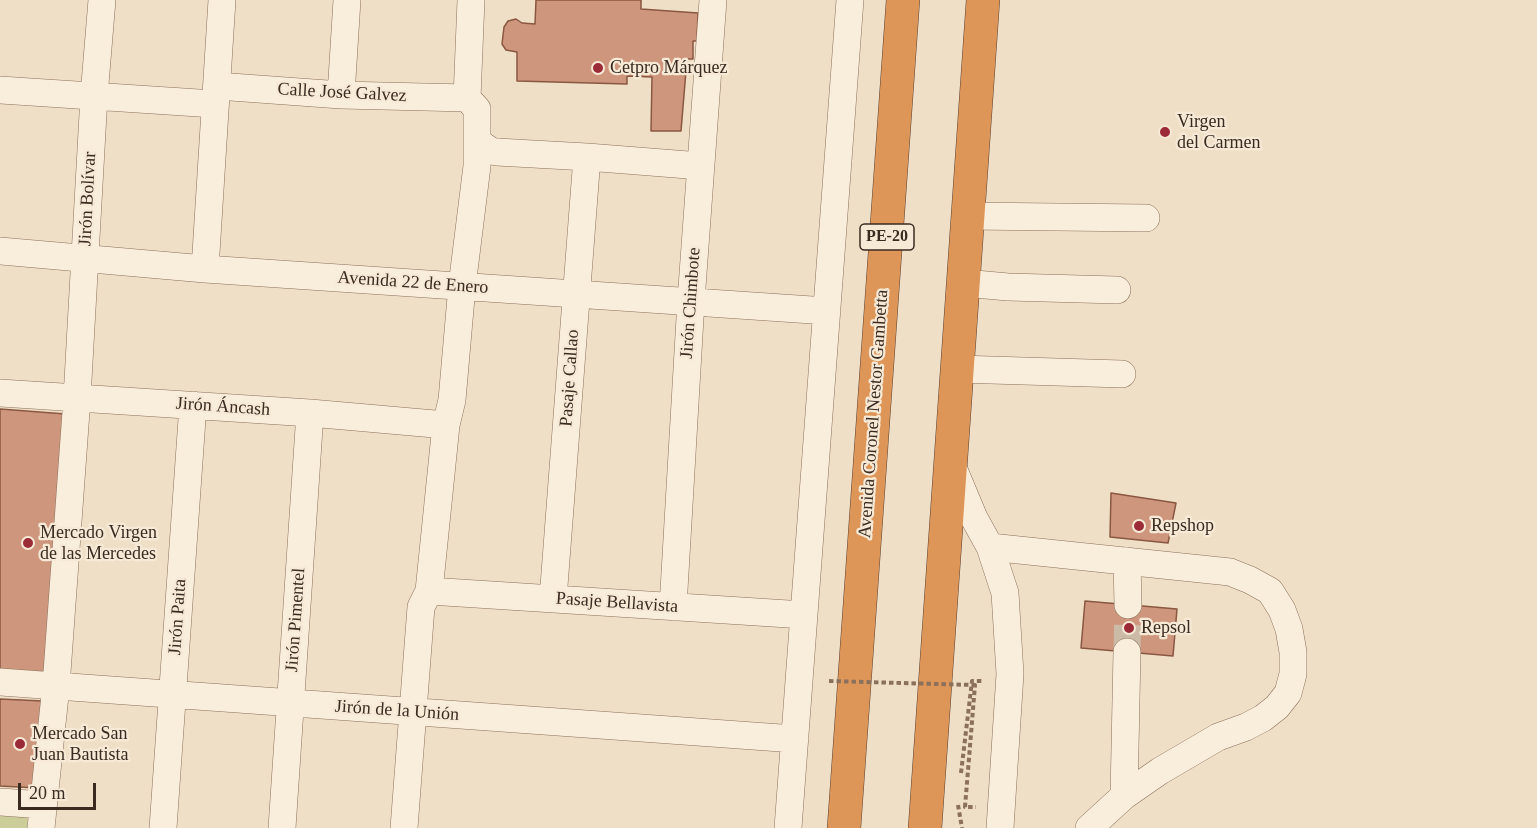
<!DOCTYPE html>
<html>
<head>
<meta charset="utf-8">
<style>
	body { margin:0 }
	#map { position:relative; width:1537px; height:828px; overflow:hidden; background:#efdfc7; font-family:Georgia,serif }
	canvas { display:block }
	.scale { position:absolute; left:18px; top:783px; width:78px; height:27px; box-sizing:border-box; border:3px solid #3b2a20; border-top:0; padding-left:8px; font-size:18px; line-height:21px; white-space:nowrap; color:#3b2a20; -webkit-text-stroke:4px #f6ead7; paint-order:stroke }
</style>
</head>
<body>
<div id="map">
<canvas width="1537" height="828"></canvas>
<div class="scale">20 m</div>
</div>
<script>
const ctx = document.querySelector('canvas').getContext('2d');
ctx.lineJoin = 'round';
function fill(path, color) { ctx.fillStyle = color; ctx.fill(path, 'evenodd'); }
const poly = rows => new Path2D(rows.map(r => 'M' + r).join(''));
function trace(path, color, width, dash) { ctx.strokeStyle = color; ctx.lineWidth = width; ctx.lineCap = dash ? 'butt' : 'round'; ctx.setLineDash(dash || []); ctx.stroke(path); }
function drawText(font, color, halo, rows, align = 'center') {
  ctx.font = font + ' Georgia,serif'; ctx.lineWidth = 4.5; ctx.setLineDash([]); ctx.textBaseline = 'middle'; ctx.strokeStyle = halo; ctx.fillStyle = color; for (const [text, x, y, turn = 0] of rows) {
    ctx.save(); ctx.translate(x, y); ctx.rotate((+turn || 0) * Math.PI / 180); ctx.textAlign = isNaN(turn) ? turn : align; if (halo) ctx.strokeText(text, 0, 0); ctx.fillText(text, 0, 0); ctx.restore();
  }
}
const green = poly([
	[0,813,28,815,27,828,0,828]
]);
const building = poly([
	[536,0,641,0,641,9,698,13,697,41,693,41,693,59,687,59,681,131,651,131,652,77,627,76,627,84,517,81,517,52,506,50,502,44,504,27,508,21,516,19,522,23,535,24,536,0],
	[0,409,66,414,47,675,0,671,0,409],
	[1111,493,1176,503,1168,543,1110,537,1111,493],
	[1085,601,1177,609,1173,656,1081,648,1085,601],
	[0,699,43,701,37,788,0,786,0,699]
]);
const minorTunnel = poly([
	[1127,652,1128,605]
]);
const path = poly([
	[973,685,975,685,965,807,976,807],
	[961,773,972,681,983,681],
	[958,805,962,828]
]);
const minor = poly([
	[217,86,341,95,467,98],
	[0,90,214,104],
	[341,95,347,0],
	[467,98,471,0],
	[478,142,491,151,497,152,587,157,701,166],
	[968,216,1146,218],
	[0,251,205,269,827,311],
	[205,269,222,0],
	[964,283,1008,287,1117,290],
	[958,369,1122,374],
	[0,393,310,413,446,425],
	[951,463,974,518,990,547,1005,593,1010,674,1000,828],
	[990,547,1230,572,1250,580,1270,591,1282,610,1289,629,1293,652,1293,674,1288,693,1277,707,1263,718,1246,727,1218,737,1160,771,1124,796,1089,828],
	[1127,561,1128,605],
	[429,591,804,615],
	[553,599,587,157],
	[673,607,691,301,713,0],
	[0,682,795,739],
	[1124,796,1127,652],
	[0,802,43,805],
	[41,828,56,686,77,398,94,96,102,0],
	[163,828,193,405],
	[282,828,310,413],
	[404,828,421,607,429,591,446,425,452,400,462,286,477,166,477,109,467,98],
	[788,828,850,0]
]);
const highway = poly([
	[844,828,903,0],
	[925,828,983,0]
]);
const pathBridge = poly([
	[829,681,973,685]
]);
const markers = [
	[598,68,6,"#9b2b37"],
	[1165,132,6,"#9b2b37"],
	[1139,526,6,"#9b2b37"],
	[28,543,6,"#9b2b37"],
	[1129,628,6,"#9b2b37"],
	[20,744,6,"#9b2b37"]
];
const shields = [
	[887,237,54]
];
const shieldNames = [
	["PE-20",887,237]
];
const poiNames = [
	["Cetpro Márquez",610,68],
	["Virgen",1177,122],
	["del Carmen",1177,143],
	["Repshop",1151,526],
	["Mercado Virgen",40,533],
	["de las Mercedes",40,554],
	["Repsol",1141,628],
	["Mercado San",32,734],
	["Juan Bautista",32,755]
];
const streetNames = [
	["Calle José Galvez",342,93,3],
	["Jirón Bolívar",88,199,-87],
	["Avenida 22 de Enero",413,283,4],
	["Jirón Chimbote",691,303,-86],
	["Pasaje Callao",570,378,-86],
	["Jirón Áncash",223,407,4],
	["Avenida Coronel Nestor Gambetta",874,414,-86],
	["Pasaje Bellavista",617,603,4],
	["Jirón Paita",178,617,-86],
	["Jirón Pimentel",296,620,-86],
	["Jirón de la Unión",397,711,4]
];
fill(green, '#ccce9a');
fill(building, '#cd967d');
trace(building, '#8a5741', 1.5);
trace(minorTunnel, '#cbbba6', 27, [27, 14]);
trace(minor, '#8b705c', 28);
trace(highway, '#593f30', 34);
trace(path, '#8b705c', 4, [4.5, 3]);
trace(minor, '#f9eddb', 27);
trace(highway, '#de9658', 33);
trace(pathBridge, '#8b705c', 4, [4.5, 3]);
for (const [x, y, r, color] of markers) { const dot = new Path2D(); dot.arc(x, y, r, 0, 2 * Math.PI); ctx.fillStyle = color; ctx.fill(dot); trace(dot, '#f6ead7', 2); }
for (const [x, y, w] of shields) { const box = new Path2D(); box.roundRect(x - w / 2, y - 13, w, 26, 4.5); ctx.fillStyle = '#f6ead7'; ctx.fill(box); trace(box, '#3b2a20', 1.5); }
drawText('bold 16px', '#3b2a20', null, shieldNames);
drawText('18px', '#3b2a20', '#f6ead7', poiNames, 'left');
drawText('18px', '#3b2a20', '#f6ead7', streetNames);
</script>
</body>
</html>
